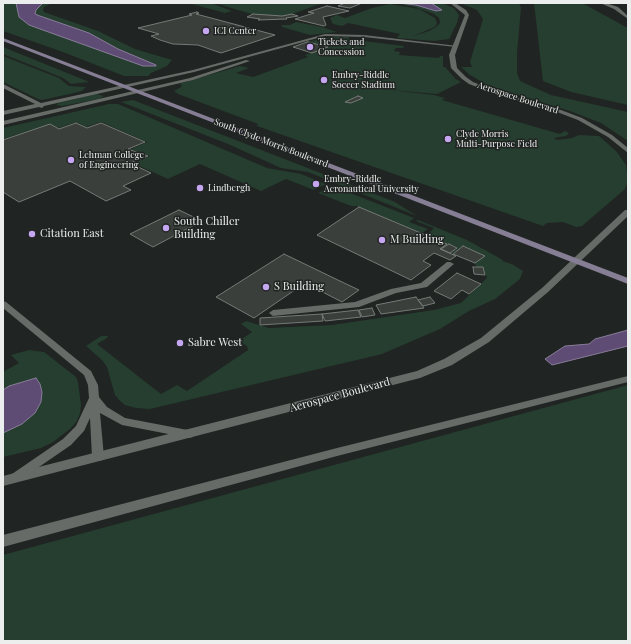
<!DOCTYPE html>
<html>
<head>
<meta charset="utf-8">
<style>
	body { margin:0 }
	#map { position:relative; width:631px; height:644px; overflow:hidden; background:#202422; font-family:"Playfair Display",serif }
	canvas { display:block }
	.frame { position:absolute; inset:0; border:4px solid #ebeeec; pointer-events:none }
</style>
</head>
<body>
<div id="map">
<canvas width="631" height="644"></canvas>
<div class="frame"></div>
</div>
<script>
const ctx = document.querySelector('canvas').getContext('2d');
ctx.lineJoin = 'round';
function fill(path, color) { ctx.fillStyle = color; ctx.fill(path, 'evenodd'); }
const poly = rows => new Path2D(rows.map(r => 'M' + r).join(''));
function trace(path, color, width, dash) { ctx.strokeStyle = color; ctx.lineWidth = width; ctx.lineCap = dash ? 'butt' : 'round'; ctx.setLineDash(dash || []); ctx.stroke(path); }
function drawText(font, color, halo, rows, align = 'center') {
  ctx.font = font + ' "Playfair Display",serif'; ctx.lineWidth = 3; ctx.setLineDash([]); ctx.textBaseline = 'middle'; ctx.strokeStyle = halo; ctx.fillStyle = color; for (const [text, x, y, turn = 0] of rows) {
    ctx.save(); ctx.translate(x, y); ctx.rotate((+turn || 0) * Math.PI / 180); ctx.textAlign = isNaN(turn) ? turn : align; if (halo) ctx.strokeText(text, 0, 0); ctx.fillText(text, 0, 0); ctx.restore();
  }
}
const green = poly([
	[3,3,53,3,44,7,43,10,44,12,98,31,135,49,172,60,167,66,151,73,148,76,124,76,63,52,3,31],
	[188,3,211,3,232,11,225,13],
	[215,3,323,3,292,14,282,16,264,16,248,13],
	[393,3,442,3,454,8,459,15,457,23,449,39,434,41,397,38,400,34,348,23,342,26,333,24,330,18,337,15,345,18,372,8,390,4,419,9,435,18,437,23,435,27,413,36,429,31,436,27,440,23,439,18,434,14,415,7],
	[460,3,519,3,521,8,517,53,517,73,520,81,551,95,628,112,628,141,601,123,570,111,491,87,470,75,461,67,472,67,470,62,483,19,477,10],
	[534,3,582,3,628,28,628,105,571,92,543,81],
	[296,22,322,27,337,32,310,35,282,27,282,25,290,25],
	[334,37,349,37,348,39,351,40,348,43,352,44,355,40,404,46,403,48,396,48,394,51,400,52,399,55,439,58,440,56,443,56,443,67,445,67,455,78,454,78,461,82,437,94,390,90,434,95,445,98,442,100,560,134,565,131,569,133,566,136,554,138,557,140,572,138,579,135,599,136,616,151,626,165,628,181,625,189,582,226,576,227,563,222,547,223,543,226,257,126,258,124,178,94,174,91,181,87,182,85,179,84,182,83,240,66,249,68,236,73,253,77,308,57,305,55,328,47,311,42,305,42],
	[3,47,87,81,89,82,71,84,63,78,3,54],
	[3,56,59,78,69,86,86,87,82,91,74,93,42,100,38,99,3,82],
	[96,94,104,96,99,99,62,106,56,105,59,103],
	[133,100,395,202,417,216,308,172,281,168,228,144,121,102],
	[109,104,118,104,267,168,301,174,326,184,314,190,286,179,261,191,200,164,168,179,133,163,150,156,131,149,147,142,101,122,86,127,76,122,59,128,49,124,3,139,3,128],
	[332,186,414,218,409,222,428,229,422,233,357,206,351,206,318,193],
	[418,220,467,240,503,260,502,261,512,264,523,271,520,279,495,299,469,311,440,329,382,354,150,409,136,408,125,405,119,400,115,395,107,367,102,360,86,346,101,336,108,336,107,338,97,344,161,394,177,385,187,391,248,350,247,346,239,341,252,332,241,324,246,321,269,328,332,325,434,310,461,303,487,278,483,268,477,267,474,263,484,256,463,246,452,254,450,253,457,247,449,244,440,249,446,244,427,235,434,228,416,221],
	[29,350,44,352,76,377,78,382,81,405,80,413,77,421,70,429,53,442,41,448,3,457,3,372,19,363,11,355],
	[628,385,628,641,3,641,3,555]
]);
const water = poly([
	[16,3,43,3,36,10,35,14,40,16,89,33,118,49,156,65,156,66,143,66,29,25,19,17,16,3],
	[399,3,431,3,442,10,436,11,416,5,399,3],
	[628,330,628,346,552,365,545,359,565,346,589,344,595,339,628,330],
	[36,378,40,384,42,392,41,402,35,413,22,424,3,433,3,390,9,386,36,378]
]);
const building = poly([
	[345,3,362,3,350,8,338,6,345,3],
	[327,6,349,11,323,17,326,25,324,26,295,19,314,13,308,12,327,6],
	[197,12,199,13,196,14,275,35,221,53,198,45,173,44,160,40,151,36,159,34,138,28,192,15,189,14,197,12],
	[253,14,282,16,292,14,298,16,286,18,287,19,258,20,260,19,247,17,253,14],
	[307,42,308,42,328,47,312,53,293,47,307,42],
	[386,83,391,84,380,89,375,88,386,83],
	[358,96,363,98,351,103,345,102,358,96],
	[76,123,87,128,101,123,145,142,128,149,148,156,130,163,151,173,123,186,131,190,106,201,70,181,19,202,3,192,3,140,50,124,59,129,76,123],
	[359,207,447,244,440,249,456,256,450,260,434,253,423,261,431,265,411,280,317,235,359,207],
	[179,210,202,221,153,247,130,234,179,210],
	[449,244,457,248,450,253,441,249,449,244],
	[463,246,485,256,475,263,453,254,463,246],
	[284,254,342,282,359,290,342,302,305,283,254,318,216,297,284,254],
	[473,267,483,267,485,275,474,274,473,267],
	[457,273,481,284,469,294,462,290,451,299,434,291,457,273],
	[416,297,424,308,381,314,376,305,416,297],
	[430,297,435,303,423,306,418,300,430,297],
	[372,308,375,315,362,317,359,310,372,308],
	[358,310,361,317,325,321,322,314,358,310],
	[322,314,323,321,260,325,260,318,322,314]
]);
const service = poly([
	[325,34,364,35,458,46,456,47,364,37,325,36,194,72,44,106,42,108,39,107,3,115,3,111,35,104,3,88,3,84,41,103,193,70,325,34],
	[246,60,250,61,193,80,3,125,3,121,190,78,246,60],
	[447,262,450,262,454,264,427,287,396,293,359,307,273,316,269,313,273,310,355,302,391,289,421,283,447,262],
	[3,301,6,302,91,371,98,385,99,397,107,407,125,418,193,431,194,434,193,437,189,438,122,425,100,413,104,457,102,460,98,461,94,460,92,457,90,418,84,431,71,445,20,480,16,482,12,480,10,477,12,474,63,439,76,426,89,398,88,385,84,375,3,308,3,301],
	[628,376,628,382,337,456,3,547,3,535,337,448,628,376]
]);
const minor = poly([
	[450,3,455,3,466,10,469,15,455,55,457,68,466,77,473,82,504,94,561,110,582,118,612,135,628,148,628,153,608,137,578,120,557,112,500,96,469,84,462,79,451,68,449,55,465,15,450,3],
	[600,3,606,3,618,7,628,16,628,19,614,9,600,3],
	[625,210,628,210,628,216,548,292,489,342,452,365,420,378,3,486,3,476,417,371,444,359,481,338,542,288,625,210]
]);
const secondary = poly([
	[3,38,628,278,628,284,3,41,3,38]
]);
const markers = [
	[206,31,4,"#c5a6f0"],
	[310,47,4,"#c5a6f0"],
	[324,80,4,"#c5a6f0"],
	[448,139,4,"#c5a6f0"],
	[71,160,4,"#c5a6f0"],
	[316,184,4,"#c5a6f0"],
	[200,188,4,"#c5a6f0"],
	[166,228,4,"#c5a6f0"],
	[32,234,4,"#c5a6f0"],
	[382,240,4,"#c5a6f0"],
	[266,287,4,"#c5a6f0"],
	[180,343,4,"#c5a6f0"]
];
const farPoinames = [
	["ICI Center",214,31],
	["Tickets and",318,42],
	["Concession",318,52],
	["Embry-Riddle",332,75],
	["Soccer Stadium",332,85],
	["Clyde Morris",456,134],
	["Multi-Purpose Field",456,144],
	["Lehman College",79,155],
	["of Engineering",79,165],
	["Embry-Riddle",324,179],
	["Aeronautical University",324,189],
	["Lindbergh",208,188]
];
const farStreetnames = [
	["Aerospace Boulevard",518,98,18],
	["South Clyde Morris Boulevard",271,143,21]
];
const poiNames = [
	["South Chiller",174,222],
	["Building",174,235],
	["Citation East",40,234],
	["M Building",390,240],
	["S Building",274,287],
	["Sabre West",188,343]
];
const streetNames = [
	["Aerospace Boulevard",340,395,-15]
];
fill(green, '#253e2f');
fill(water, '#5e4c75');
trace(water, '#887d99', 1);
fill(building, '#3b3f3c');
trace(building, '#757a77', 1);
fill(service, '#666b68');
fill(minor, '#666b68');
fill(secondary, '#857e94');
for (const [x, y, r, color] of markers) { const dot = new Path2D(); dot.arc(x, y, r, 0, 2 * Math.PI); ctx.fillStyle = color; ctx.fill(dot); trace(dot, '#202422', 1.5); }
drawText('9px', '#ebeeec', '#202422', farPoinames, 'left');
drawText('9px', '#ebeeec', '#202422', farStreetnames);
drawText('11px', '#ebeeec', '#202422', poiNames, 'left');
drawText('11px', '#ebeeec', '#202422', streetNames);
</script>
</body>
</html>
